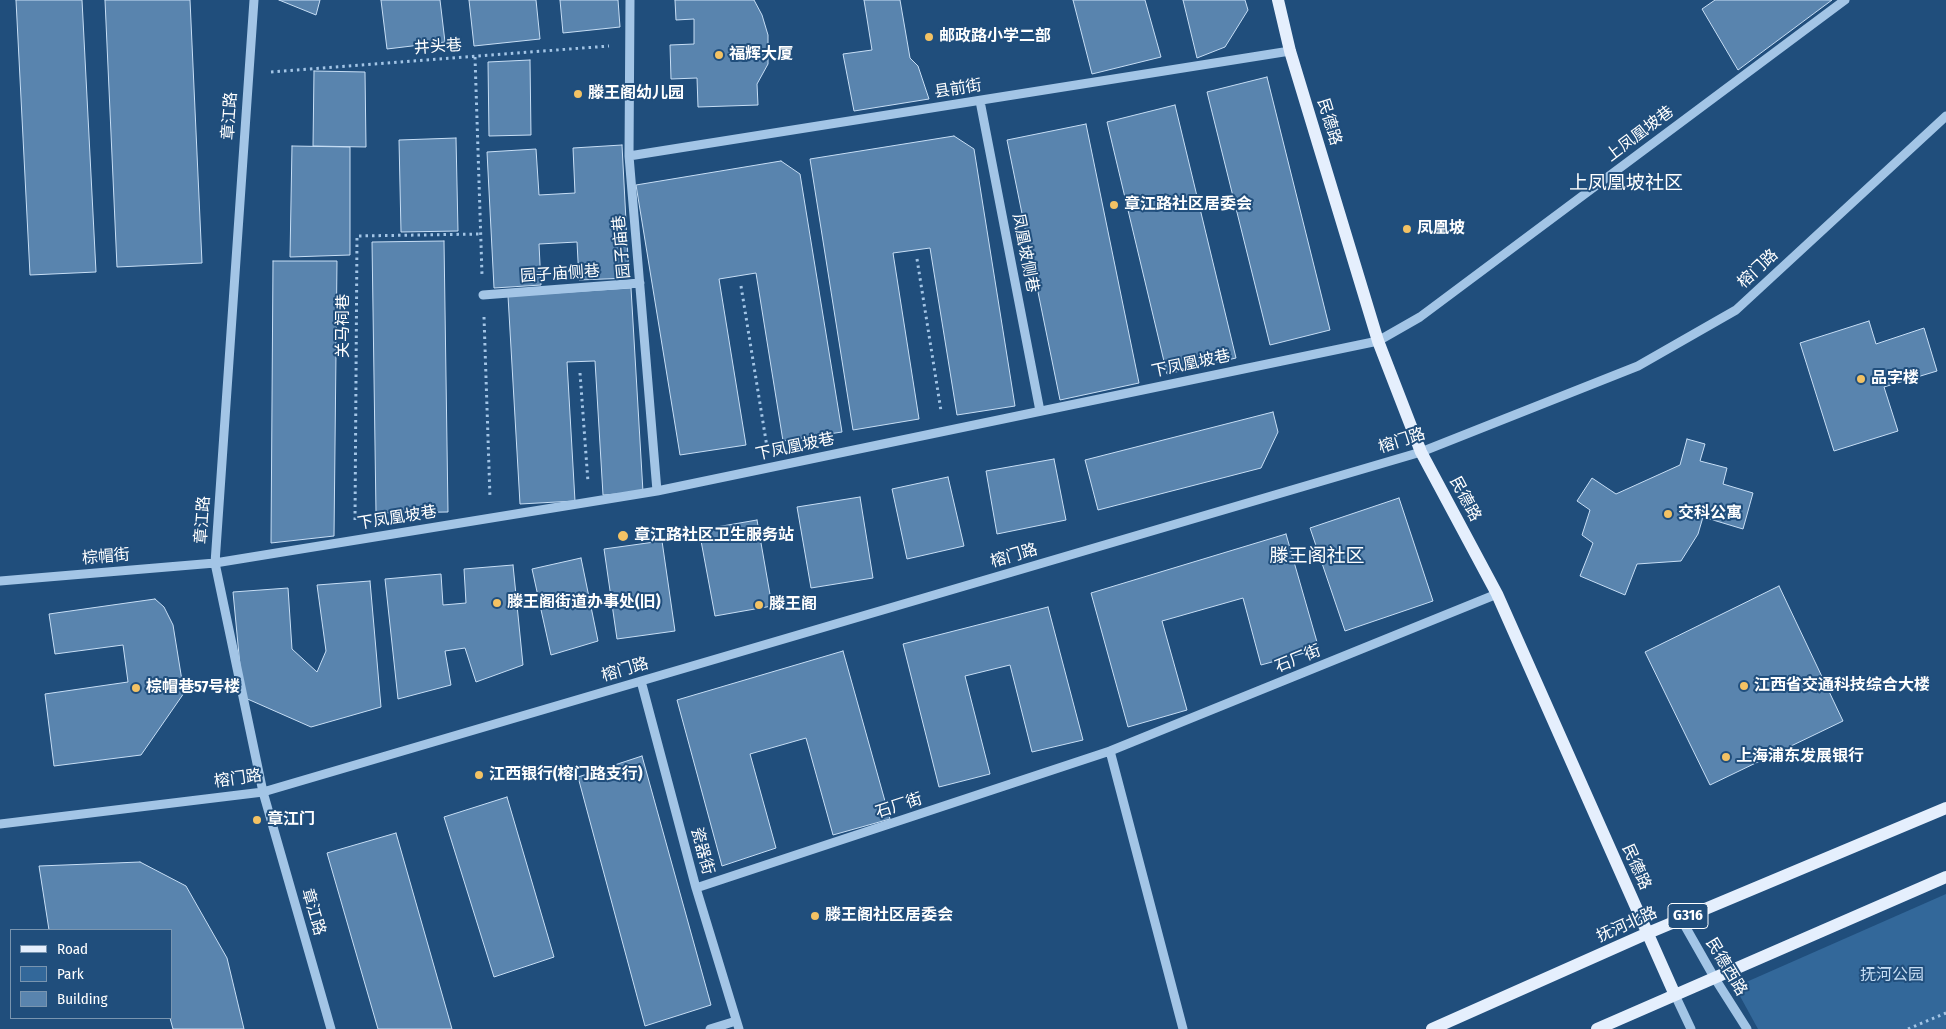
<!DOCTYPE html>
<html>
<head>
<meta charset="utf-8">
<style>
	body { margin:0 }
	#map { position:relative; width:1946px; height:1029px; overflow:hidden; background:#204e7c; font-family:"Fira Sans Condensed",sans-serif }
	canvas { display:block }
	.legend { position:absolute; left:10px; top:929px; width:162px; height:90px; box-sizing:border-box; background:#204e7c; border:1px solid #7995b0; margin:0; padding:6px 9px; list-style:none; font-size:15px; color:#fff }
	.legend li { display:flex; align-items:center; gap:10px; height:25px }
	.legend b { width:25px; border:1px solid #7995b0 }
</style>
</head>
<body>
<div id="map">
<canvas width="1946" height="1029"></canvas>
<ul class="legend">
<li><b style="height:6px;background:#e5effd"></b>Road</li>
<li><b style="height:14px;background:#33689a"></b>Park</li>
<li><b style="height:14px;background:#5984ae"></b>Building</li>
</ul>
</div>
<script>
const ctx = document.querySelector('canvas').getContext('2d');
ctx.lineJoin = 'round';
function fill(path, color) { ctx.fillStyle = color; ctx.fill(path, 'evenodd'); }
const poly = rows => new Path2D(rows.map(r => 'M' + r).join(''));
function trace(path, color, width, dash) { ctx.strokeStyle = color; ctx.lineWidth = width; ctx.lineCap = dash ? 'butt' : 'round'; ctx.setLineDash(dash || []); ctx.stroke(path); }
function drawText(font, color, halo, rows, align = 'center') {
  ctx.font = font + ' "Fira Sans Condensed","Noto Sans SC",sans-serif'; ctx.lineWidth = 4; ctx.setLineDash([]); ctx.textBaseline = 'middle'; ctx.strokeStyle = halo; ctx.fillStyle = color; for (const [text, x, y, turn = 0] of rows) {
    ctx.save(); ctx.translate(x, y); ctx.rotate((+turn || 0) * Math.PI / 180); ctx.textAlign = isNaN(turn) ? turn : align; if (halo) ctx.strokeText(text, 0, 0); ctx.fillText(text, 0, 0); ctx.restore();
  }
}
const green = poly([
	[1946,894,1946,1029,1758,1029,1735,987]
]);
const building = poly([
	[16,0,82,0,96,272,30,275,16,0],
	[105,0,190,0,202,263,117,267,105,0],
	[279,0,320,0,316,15,279,0],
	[381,0,440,0,445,42,387,49,381,0],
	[469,0,536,0,540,39,474,46,469,0],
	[560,0,618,0,620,27,563,33,560,0],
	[675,0,754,0,762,15,768,35,768,64,757,84,758,105,698,107,697,78,671,79,670,45,694,44,694,19,676,20,675,0],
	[864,0,900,0,910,58,918,66,929,99,854,111,843,54,872,50,864,0],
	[1073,0,1145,0,1161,57,1092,74,1073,0],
	[1183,0,1245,0,1248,10,1225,47,1197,58,1183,0],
	[1715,0,1832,0,1738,70,1702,9,1715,0],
	[530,60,531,135,489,136,488,62,530,60],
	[314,71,365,72,366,147,313,146,314,71],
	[1267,77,1330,330,1270,345,1207,92,1267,77],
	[1175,105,1236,358,1167,374,1107,122,1175,105],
	[1086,124,1139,383,1060,400,1007,140,1086,124],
	[954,136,974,149,1015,406,957,415,930,248,893,253,919,419,853,430,810,159,954,136],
	[456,138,458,231,401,232,399,140,456,138],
	[622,145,629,278,579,280,577,242,539,244,541,285,494,288,487,152,536,149,539,195,575,193,573,148,622,145],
	[292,146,350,147,350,255,290,257,292,146],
	[781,161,800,174,842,432,783,441,756,273,719,279,746,445,680,455,636,185,781,161],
	[444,241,448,512,376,513,372,242,444,241],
	[273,261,337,261,334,536,271,543,273,261],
	[631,288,643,492,603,495,595,361,567,362,575,501,520,504,508,296,631,288],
	[1869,321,1876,344,1924,328,1937,371,1884,387,1898,431,1834,451,1800,343,1869,321],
	[1273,412,1278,432,1261,468,1098,510,1085,460,1273,412],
	[1687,439,1705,444,1700,461,1727,468,1723,484,1753,493,1743,529,1703,517,1698,534,1681,561,1637,564,1625,595,1580,576,1593,543,1582,535,1590,510,1577,501,1592,478,1616,494,1680,465,1687,439],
	[1054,459,1066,520,997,534,986,471,1054,459],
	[948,477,964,546,907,559,892,489,948,477],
	[860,497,873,578,811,588,797,507,860,497],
	[1399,498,1433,601,1345,631,1310,528,1399,498],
	[757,520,772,606,715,616,699,530,757,520],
	[1286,534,1319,649,1261,665,1243,598,1162,621,1187,710,1128,727,1091,593,1286,534],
	[662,541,675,631,617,639,604,549,662,541],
	[581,558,598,641,551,655,532,569,581,558],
	[513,565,523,665,476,682,465,648,445,651,451,685,398,699,385,579,441,574,443,605,466,603,464,569,513,565],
	[370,581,381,707,311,727,243,697,233,592,288,588,292,649,317,672,326,651,317,585,370,581],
	[1779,586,1843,721,1710,785,1645,652,1779,586],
	[155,599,164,607,173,625,184,693,141,755,54,766,45,694,128,682,123,645,55,654,49,614,155,599],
	[1048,607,1083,740,1032,752,1010,665,965,676,990,774,939,787,903,644,1048,607],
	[843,651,890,819,833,835,806,738,750,754,776,848,722,866,677,700,843,651],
	[642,756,711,1005,645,1026,578,777,642,756],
	[507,797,554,957,494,977,444,817,507,797],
	[396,833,452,1029,378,1029,327,853,396,833],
	[140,862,186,886,227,958,244,1029,173,1029,170,1018,171,930,49,930,39,866,140,862]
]);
const path = poly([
	[475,57,482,275],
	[271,72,609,46],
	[917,259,941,411],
	[741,286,767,447],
	[484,317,490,498],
	[580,373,588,482],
	[355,520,357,236,481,234],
	[1908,1029,1946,1013]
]);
const minor = poly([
	[254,0,215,563,263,792,331,1029],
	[630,0,629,156,657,491],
	[980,101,1040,411],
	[629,156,1290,51],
	[483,295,640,283],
	[0,581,215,563,657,491,1378,341,1420,317,1845,0],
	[641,681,696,888,739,1029],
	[1110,751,1183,1029],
	[0,824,263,792,1421,452,1638,366,1736,310,1946,116],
	[696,888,1110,751,1497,594],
	[1681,919,1714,977,1747,1029],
	[1675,995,1691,1029],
	[710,1029,736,1021]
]);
const major = poly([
	[1278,0,1290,51,1378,341,1421,452,1497,594,1675,995],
	[1432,1029,1648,933,1946,808],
	[1597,1029,1946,877]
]);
const markers = [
	[929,37,5,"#f3c264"],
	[719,55,5,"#f3c264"],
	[578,94,5,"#f3c264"],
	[1114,205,5,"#f3c264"],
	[1407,229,5,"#f3c264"],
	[1861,379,5,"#f3c264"],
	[1668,514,5,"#f3c264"],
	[623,536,6,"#f3c264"],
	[497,603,5,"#f3c264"],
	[759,605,5,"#f3c264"],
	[1744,686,5,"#f3c264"],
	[136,688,5,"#f3c264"],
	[1726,757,5,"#f3c264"],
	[479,775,5,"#f3c264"],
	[257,820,5,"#f3c264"],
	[815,916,5,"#f3c264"]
];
const shields = [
	[1688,916,40]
];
const shieldNames = [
	["G316",1688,916]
];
const poiNames = [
	["邮政路小学二部",939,37],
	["福辉大厦",729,55],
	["滕王阁幼儿园",588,94],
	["章江路社区居委会",1124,205],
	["凤凰坡",1417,229],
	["品字楼",1871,379],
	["交科公寓",1678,514],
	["章江路社区卫生服务站",634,536],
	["滕王阁街道办事处(旧)",507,603],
	["滕王阁",769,605],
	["江西省交通科技综合大楼",1754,686],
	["棕帽巷57号楼",146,688],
	["上海浦东发展银行",1736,757],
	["江西银行(榕门路支行)",489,775],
	["章江门",267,820],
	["滕王阁社区居委会",825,916]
];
const streetNames = [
	["井头巷",438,47,-4],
	["县前街",958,89,-9],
	["章江路",230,116,-86],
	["民德路",1329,122,73],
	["上凤凰坡巷",1640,134,-37],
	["园子庙巷",622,247,-95],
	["凤凰坡侧巷",1025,253,79],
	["榕门路",1758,269,-43],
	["园子庙侧巷",560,274,-4],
	["关马祠巷",344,326,-90],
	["下凤凰坡巷",1191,364,-12],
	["榕门路",1402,441,-18],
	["下凤凰坡巷",795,447,-12],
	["民德路",1465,499,62],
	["下凤凰坡巷",397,518,-9],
	["章江路",203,520,-86],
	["榕门路",1014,556,-16],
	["棕帽街",106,557,-5],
	["石厂街",1298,659,-22],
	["榕门路",625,670,-16],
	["榕门路",238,779,-8],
	["石厂街",899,806,-18],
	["瓷器街",702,851,75],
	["民德路",1636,867,66],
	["章江路",313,912,74],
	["抚河北路",1627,925,-24],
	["民德西路",1726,967,59]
];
const parkNames = [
	["抚河公园",1892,976]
];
const quarterNames = [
	["上凤凰坡社区",1626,184],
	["滕王阁社区",1317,557]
];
fill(green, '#33689a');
fill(building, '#5984ae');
trace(building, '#c7def5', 1);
trace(path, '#a3c5e6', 3, [2.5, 4]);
trace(minor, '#a3c5e6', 9);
trace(major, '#e5effd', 12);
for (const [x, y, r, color] of markers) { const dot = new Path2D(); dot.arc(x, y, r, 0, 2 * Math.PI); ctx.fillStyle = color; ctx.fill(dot); trace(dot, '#204e7c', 2); }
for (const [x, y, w] of shields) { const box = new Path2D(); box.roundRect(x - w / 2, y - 12.5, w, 25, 4); ctx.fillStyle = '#204e7c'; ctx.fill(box); trace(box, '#fff', 1); }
drawText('bold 15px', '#fff', null, shieldNames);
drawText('bold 16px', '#fff', '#204e7c', poiNames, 'left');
drawText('16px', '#fff', '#204e7c', streetNames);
drawText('16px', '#c7def5', '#204e7c', parkNames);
drawText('19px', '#fff', '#204e7c', quarterNames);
</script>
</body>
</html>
